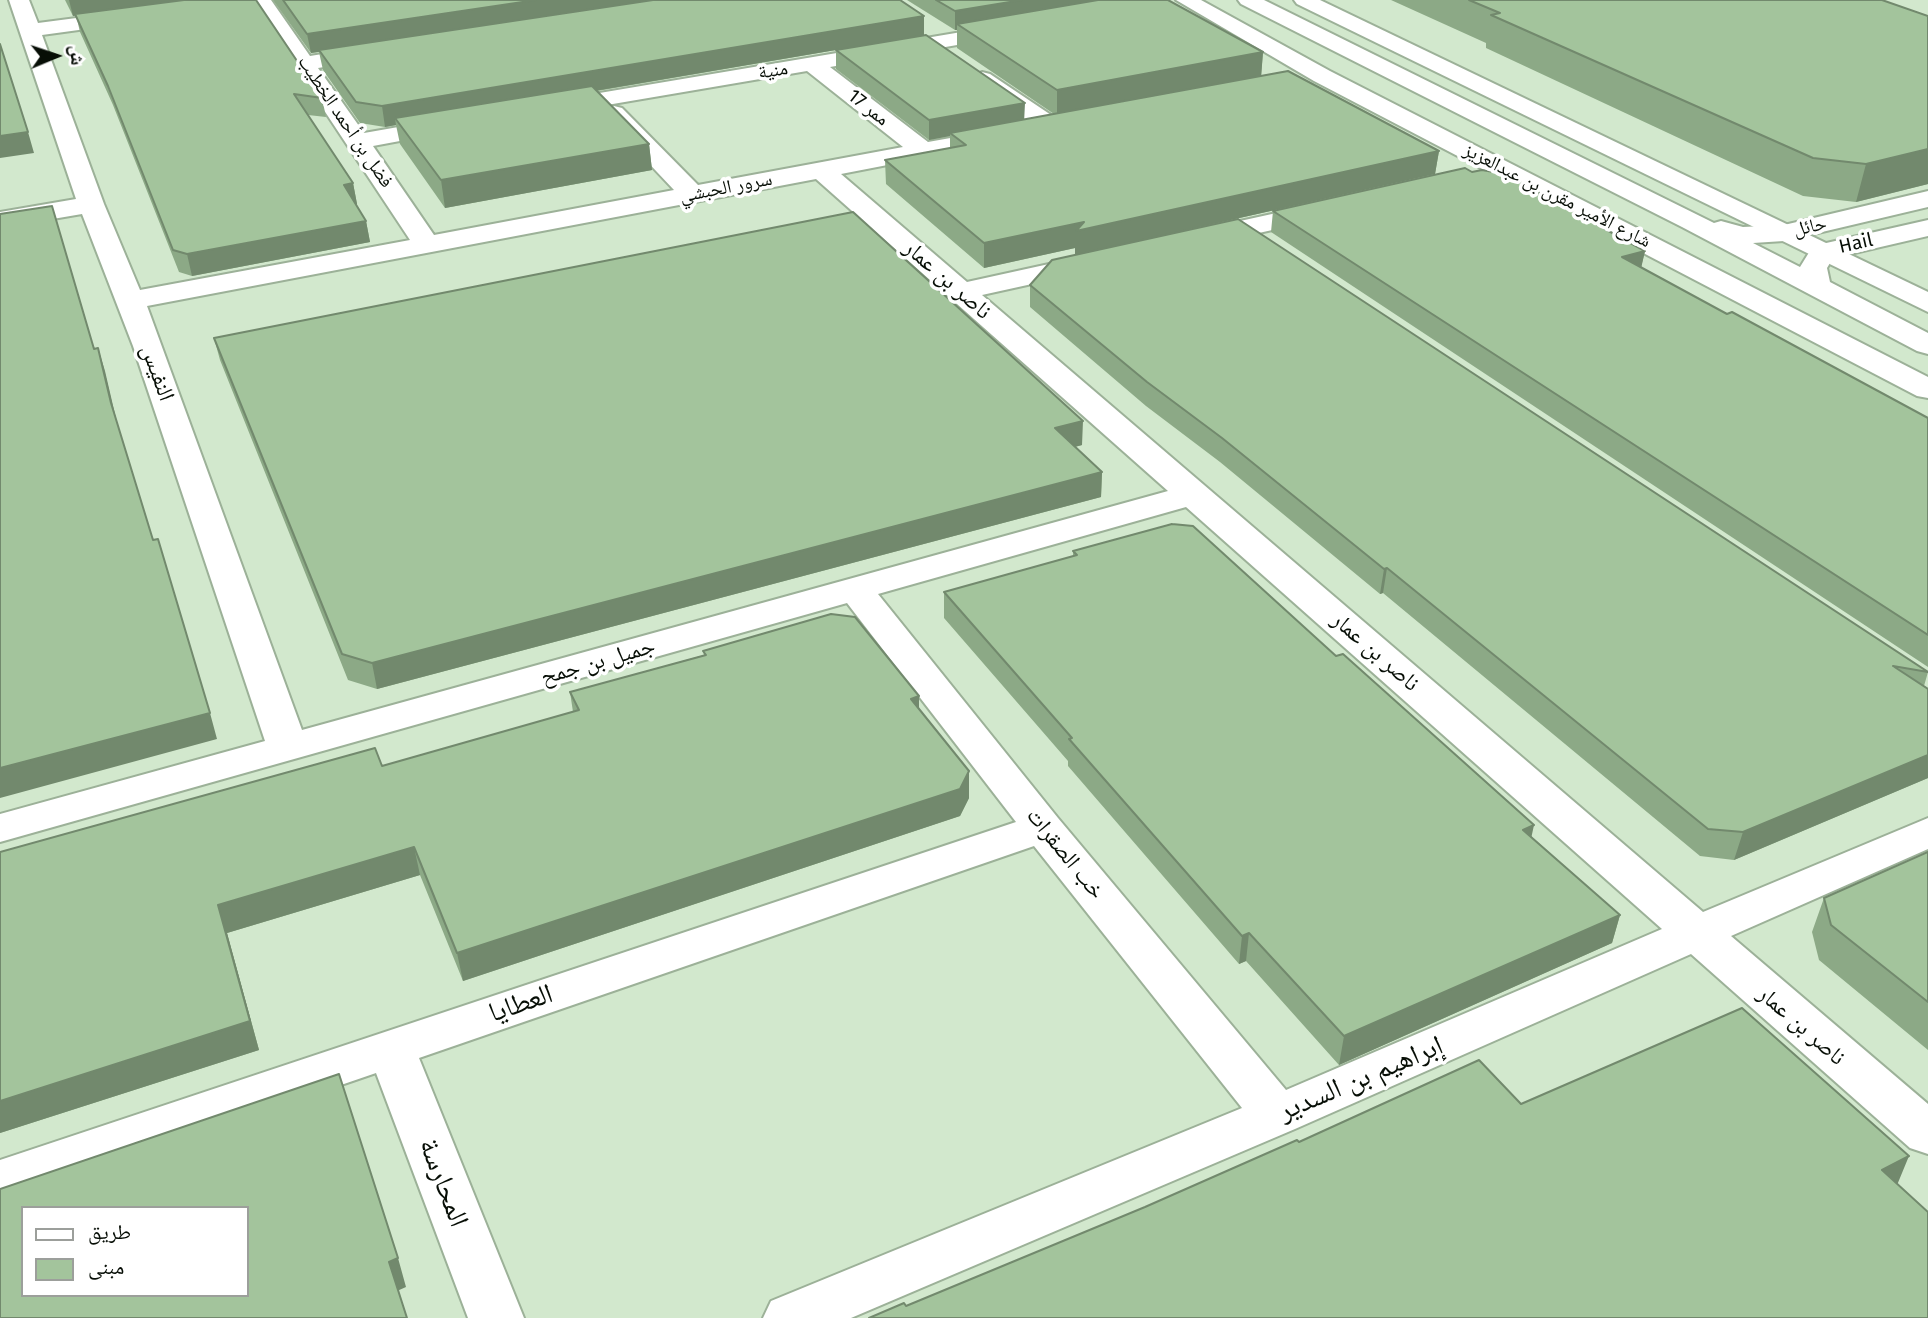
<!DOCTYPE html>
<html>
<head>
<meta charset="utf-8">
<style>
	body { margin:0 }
	#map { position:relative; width:1928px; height:1318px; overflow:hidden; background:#d2e8cd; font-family:"Fira Sans","Noto Naskh Arabic",sans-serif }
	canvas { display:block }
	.legend { position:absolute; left:21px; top:1206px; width:228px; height:91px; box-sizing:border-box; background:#fff; border:2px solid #9c9f9b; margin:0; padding:9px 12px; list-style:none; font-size:21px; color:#070e06 }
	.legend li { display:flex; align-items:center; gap:14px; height:35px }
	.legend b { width:35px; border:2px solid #9c9f9b }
	.north { position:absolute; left:21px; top:21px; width:70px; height:70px; -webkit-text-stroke:5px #fff; paint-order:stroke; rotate:88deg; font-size:19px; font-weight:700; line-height:28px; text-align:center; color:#070e06 }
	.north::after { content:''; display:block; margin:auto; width:24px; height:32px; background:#070e06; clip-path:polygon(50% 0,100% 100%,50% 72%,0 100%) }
</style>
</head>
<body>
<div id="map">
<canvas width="1928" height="1318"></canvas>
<ul class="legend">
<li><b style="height:9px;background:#fff"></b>طريق</li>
<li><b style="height:19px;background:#a3c49c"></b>مبنى</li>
</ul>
<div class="north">ش</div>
</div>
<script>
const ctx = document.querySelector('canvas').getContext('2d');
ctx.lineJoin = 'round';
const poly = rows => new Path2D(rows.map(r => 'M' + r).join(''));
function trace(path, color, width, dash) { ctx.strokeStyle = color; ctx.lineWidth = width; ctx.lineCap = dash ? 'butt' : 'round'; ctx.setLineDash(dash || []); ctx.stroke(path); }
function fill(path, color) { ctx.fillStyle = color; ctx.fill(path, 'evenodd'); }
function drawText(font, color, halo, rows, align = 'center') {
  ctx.font = font + ' "Fira Sans","Noto Naskh Arabic",sans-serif'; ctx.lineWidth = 7; ctx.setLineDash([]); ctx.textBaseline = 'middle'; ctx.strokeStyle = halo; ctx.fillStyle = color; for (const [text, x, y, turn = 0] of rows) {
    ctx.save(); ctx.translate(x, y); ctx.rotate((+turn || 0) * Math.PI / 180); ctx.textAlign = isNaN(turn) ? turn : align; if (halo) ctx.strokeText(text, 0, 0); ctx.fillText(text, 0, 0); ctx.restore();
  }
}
const pedestrian = poly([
	[1294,0,1320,0,1928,292,1928,312,1297,4,1294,0]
]);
const minor = poly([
	[9,0,29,0,38,23,130,11,141,17,130,23,42,35,104,204,140,290,410,240,251,0,271,0,310,56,372,46,380,48,383,53,380,58,318,68,364,133,450,118,459,120,462,125,459,130,373,146,434,235,674,190,606,118,602,113,606,108,614,106,622,108,698,185,903,147,807,71,554,114,546,112,542,107,546,102,1009,24,1017,25,1020,30,1017,35,1009,36,830,67,928,142,1001,129,1010,131,1013,136,1010,141,1001,143,841,174,967,282,1090,255,1100,257,1104,263,1100,269,982,295,1703,912,1928,818,1928,849,1731,936,1928,1104,1928,1154,1910,1148,1691,954,1295,1129,851,1318,763,1318,771,1301,1242,1108,1034,846,419,1058,524,1318,468,1318,376,1073,0,1202,0,1160,1016,822,847,603,0,842,0,814,265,741,133,346,82,214,0,228,0,212,76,199,9,0],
	[816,179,1168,491,302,730,147,306,816,179],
	[1186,507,1662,929,1286,1090,1058,818,878,594,1186,507],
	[982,72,990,74,1060,121,1063,126,1060,131,1042,131,974,84,971,79,982,72],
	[1322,203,1331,205,1335,211,1331,217,1200,246,1190,244,1186,238,1190,232,1322,203]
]);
const tertiary = poly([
	[1176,0,1201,0,1330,71,1928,377,1928,398,1917,396,1314,81,1176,0],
	[1238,0,1264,0,1714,223,1721,221,1743,227,1784,225,1928,191,1928,207,1784,241,1753,243,1800,267,1813,246,1928,220,1928,236,1833,258,1827,268,1830,282,1928,333,1928,354,1917,351,1682,227,1241,4,1238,0]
]);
const wall = poly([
	[65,0,256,0,322,98,326,117,308,115,353,183,357,204,356,204,366,221,370,242,192,276,179,272,113,105,80,32,76,15,73,16],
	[273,0,900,0,924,35,1024,120,1054,114,957,48,957,30,955,30,907,0,1168,0,1263,52,1261,76,1439,151,1435,174,1084,253,1928,672,1924,686,1928,689,1928,778,1734,860,1700,856,1383,593,1380,594,1220,462,1146,406,1030,307,1030,285,1075,255,1075,248,984,268,886,184,885,160,950,148,950,136,929,140,836,69,836,50,597,91,649,144,652,170,445,208,400,144,396,125,385,127,360,123,323,70,319,52,311,53],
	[1391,0,1882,0,1928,16,1928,184,1856,202,1803,196,1486,48,1486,43],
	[1472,172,1645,251,1641,267,1727,314,1928,418,1928,667,1271,232,1273,211],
	[214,338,1082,445,1075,447,1102,472,1101,497,377,689,348,680,220,360],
	[1073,551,1532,837,1620,915,1612,943,1339,1065,1246,961,1239,964,1068,766,1068,761,944,618,944,592,1073,557],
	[703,651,919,696,919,709,969,771,969,798,960,816,463,981,420,875,227,933,259,1050,0,1133,0,852,382,766,573,712,570,692,704,655],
	[1928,852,1928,1050,1819,960,1812,932,1824,898]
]);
const shadedWall = poly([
	[69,0,189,0,73,16],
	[536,0,662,0,311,53,307,34],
	[1022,0,1126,0,957,24,957,30,955,30,955,11],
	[924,16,924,35,400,124,395,118,396,125,385,127,382,106],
	[1263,52,1261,78,1057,116,1057,90],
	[1025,103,1024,123,950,133,950,136,929,140,929,120],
	[28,132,34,153,0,158,0,136],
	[649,144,652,170,445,208,441,180],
	[1928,149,1928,184,1856,202,1866,164],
	[1439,151,1435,174,1075,255,1075,248,984,268,984,243,1084,222],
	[353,183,357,204,348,205,344,185],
	[366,221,370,242,192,276,187,254],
	[1645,251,1640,273,1622,257],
	[98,348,105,371,118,427,111,403],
	[1083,421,1082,445,1054,452,1055,428],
	[1102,472,1101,497,377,689,372,663],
	[1387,568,1383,593,1380,594,1384,569],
	[919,696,919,723,911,699],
	[210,713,217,739,0,798,0,768],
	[1928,755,1928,778,1734,860,1743,832],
	[969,771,969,798,960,816,463,981,457,953],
	[1534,825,1528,853,1523,830],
	[414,847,420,875,227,933,259,1050,0,1133,0,1101,218,905],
	[1620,915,1612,943,1339,1065,1344,1036],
	[1249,933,1246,961,1239,964,1242,936],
	[1909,1156,1895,1190,1882,1170],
	[398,1258,406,1287,397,1291,389,1262]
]);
const building = poly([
	[184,0,256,0,322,98,294,94,353,183,344,185,366,221,187,254,173,250,108,86,75,14,184,0],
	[283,0,536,0,307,34,283,0],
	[653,0,900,0,924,16,382,106,356,102,319,50,653,0],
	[936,0,1022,0,955,11,936,0],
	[1098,0,1168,0,1263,52,1057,90,957,24,1098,0],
	[1469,0,1882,0,1928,16,1928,149,1866,164,1813,158,1491,15,1500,13,1469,0],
	[926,35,1025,103,929,120,836,50,926,35],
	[0,44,28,132,0,136,0,44],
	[1288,71,1439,151,1076,231,1084,222,984,243,885,160,966,145,950,133,1288,71],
	[592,86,649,144,441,180,395,118,592,86],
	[1465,168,1472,172,1482,170,1505,174,1645,251,1622,257,1727,314,1732,312,1928,418,1928,635,1273,211,1465,168],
	[52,206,94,349,98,348,111,403,153,540,158,539,210,713,0,768,0,214,52,206],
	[853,212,1083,421,1055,428,1102,472,372,663,342,654,214,338,853,212],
	[1238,219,1928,672,1893,666,1928,689,1928,755,1743,832,1708,829,1387,568,1384,569,1222,438,1147,382,1030,285,1052,260,1238,219],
	[1172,524,1193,526,1336,656,1343,654,1534,825,1523,830,1620,915,1344,1036,1249,933,1242,936,1069,739,1072,738,944,592,1077,555,1073,551,1172,524],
	[831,614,855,617,919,696,911,699,969,771,960,789,457,953,414,847,218,905,250,1021,0,1101,0,852,375,748,382,766,579,710,570,692,706,655,703,651,831,614],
	[1928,852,1928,1002,1831,925,1824,898,1928,852],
	[1742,1008,1909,1156,1882,1170,1928,1212,1928,1318,869,1318,904,1303,906,1306,1145,1207,1297,1140,1299,1142,1479,1060,1521,1104,1742,1008],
	[339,1074,398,1258,389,1262,407,1318,0,1318,0,1189,339,1074],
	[23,1208,247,1208,247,1295,23,1295,23,1208]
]);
const farStreetnames = [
	["منية",773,71,-9],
	["ممر 17",868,108,38],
	["فضل بن أحمد الخطيب",345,122,56],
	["سرور الحبشي",726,188,-11],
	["شارع الأمير مقرن بن عبدالعزيز",1557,196,27],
	["حائل",1810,227,-13],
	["Hail",1856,244,-13]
];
const streetNames = [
	["ناصر بن عمار",947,280,41],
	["النفيس",157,373,70],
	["ناصر بن عمار",1375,652,41],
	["جميل بن جمح",598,662,-16],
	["خب الصقرات",1065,854,51],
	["ناصر بن عمار",1801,1026,41]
];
const nearStreetnames = [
	["العطايا",521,1004,-19],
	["إبراهيم بن السدير",1361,1079,-23],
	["المحارسة",443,1183,69]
];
trace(pedestrian, '#9cb198', 4);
trace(minor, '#9cb198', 4);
trace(tertiary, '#9cb198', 4);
fill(pedestrian, '#fff');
fill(minor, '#fff');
fill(tertiary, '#fff');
fill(wall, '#8ca986');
fill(shadedWall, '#72896d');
fill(building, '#a3c49c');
trace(building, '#72896d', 2);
drawText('19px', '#070e06', '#fff', farStreetnames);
drawText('23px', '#070e06', '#fff', streetNames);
drawText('28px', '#070e06', '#fff', nearStreetnames);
</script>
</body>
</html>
